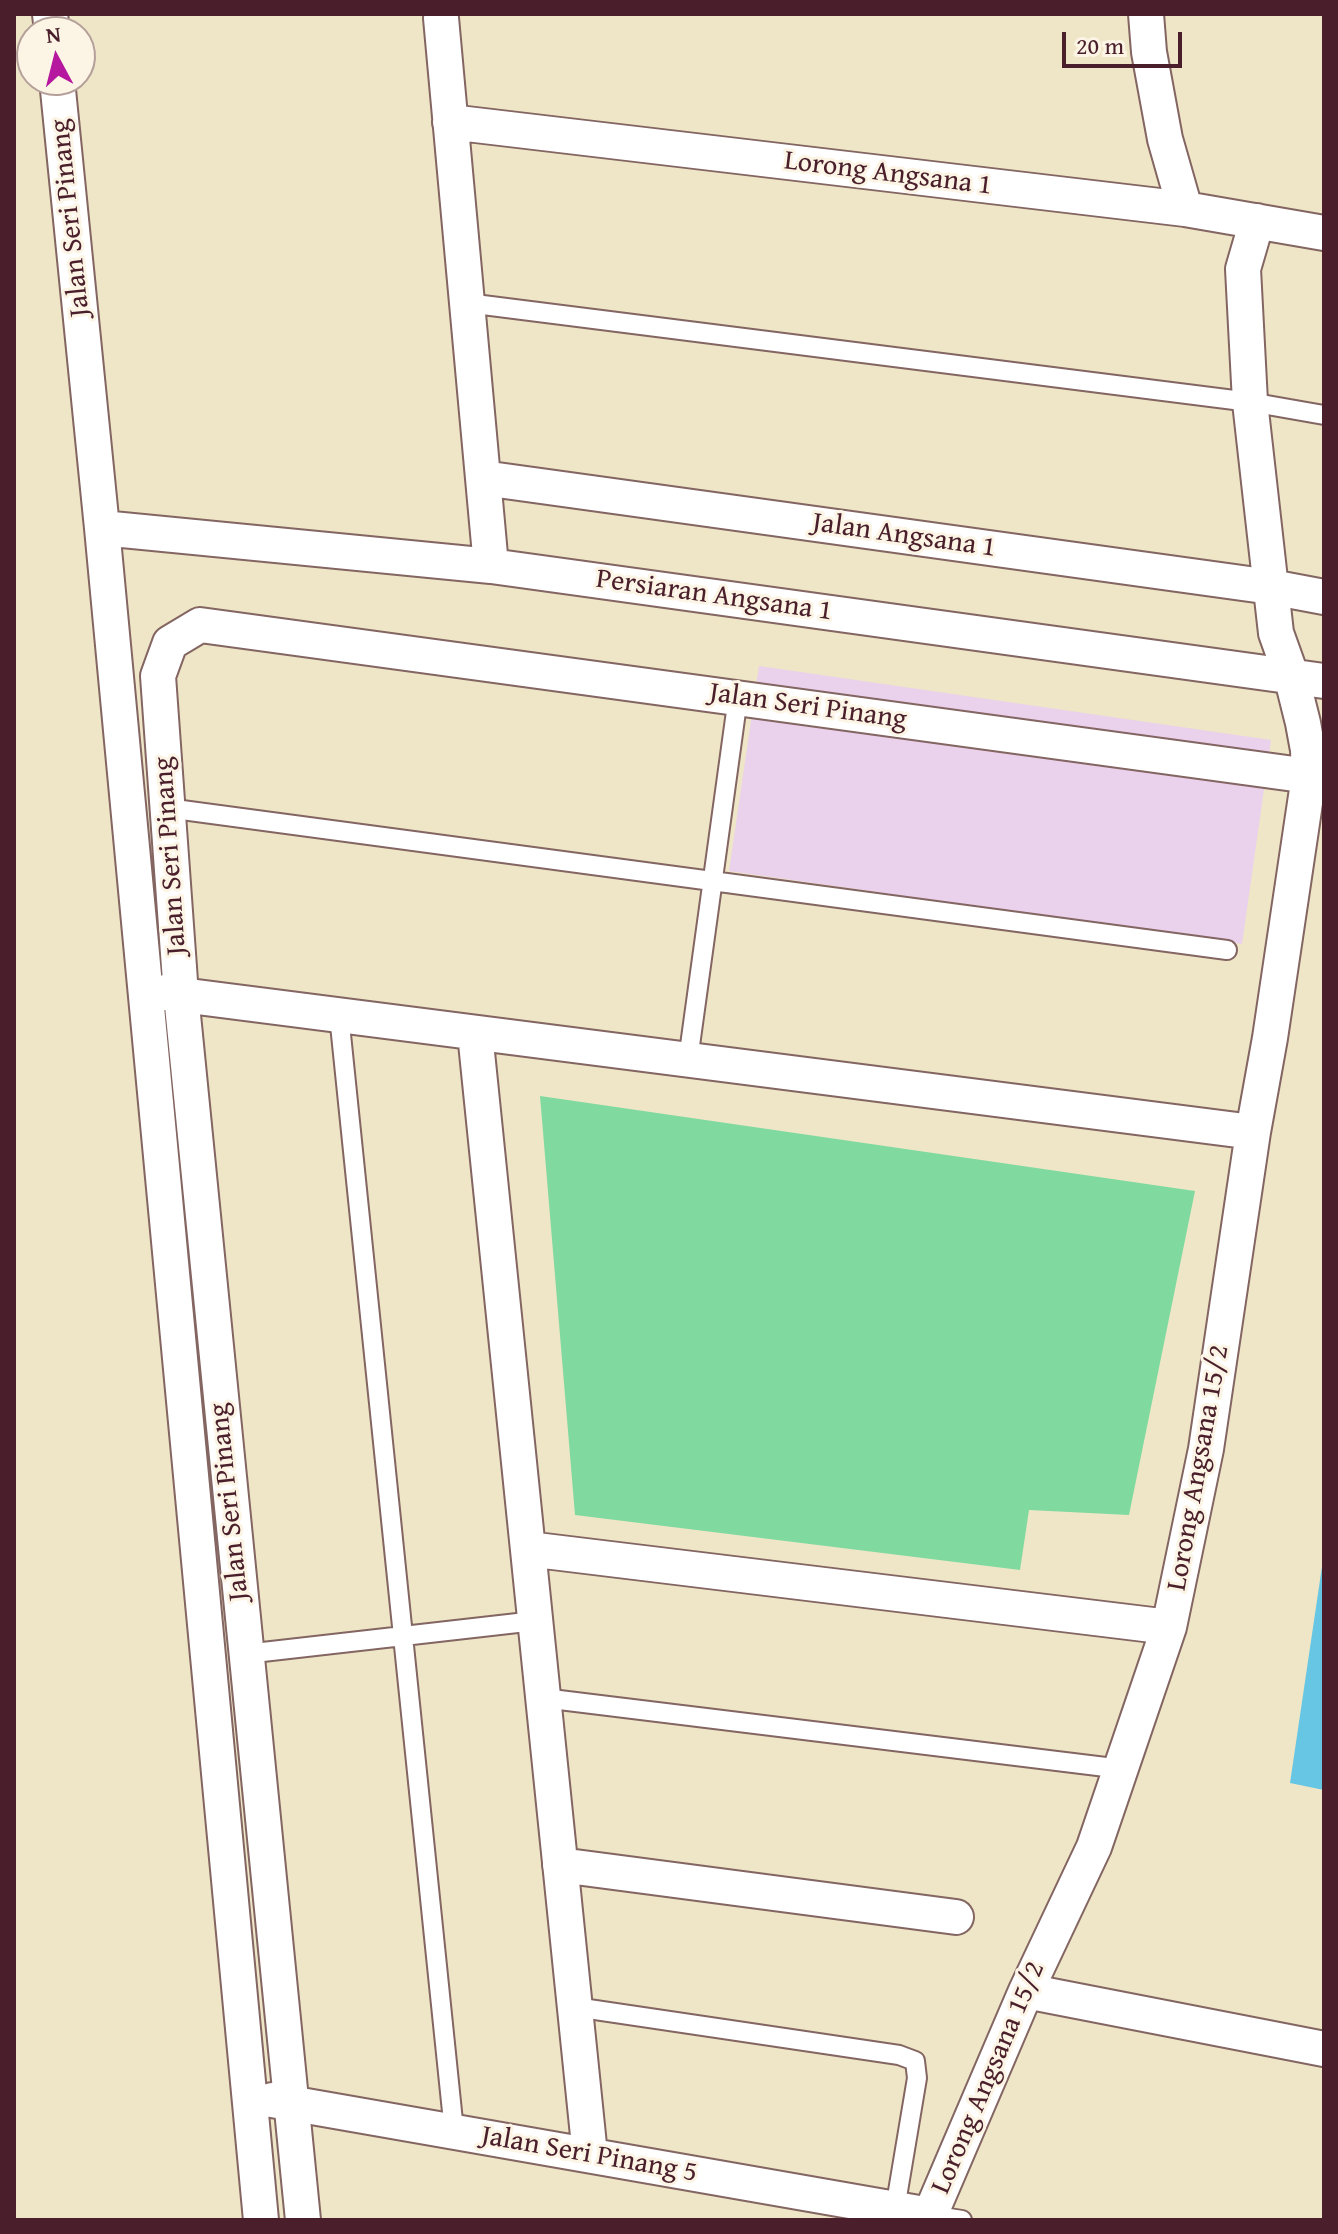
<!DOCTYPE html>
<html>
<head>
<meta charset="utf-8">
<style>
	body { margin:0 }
	#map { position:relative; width:1338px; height:2234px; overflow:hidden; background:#eee6c7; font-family:"Gentium Book Plus",serif }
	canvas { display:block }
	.frame { position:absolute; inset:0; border:16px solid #4a1f2b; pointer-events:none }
	.north { position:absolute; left:16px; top:16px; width:80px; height:80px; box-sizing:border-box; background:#fcf5e5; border:2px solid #b59f9b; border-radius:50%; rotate:353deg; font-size:22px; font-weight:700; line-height:32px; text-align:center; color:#4a1f2b }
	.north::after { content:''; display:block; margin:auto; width:28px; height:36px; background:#b5179e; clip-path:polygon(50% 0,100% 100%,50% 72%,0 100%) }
	.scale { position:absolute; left:1062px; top:32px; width:120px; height:36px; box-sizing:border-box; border:4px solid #4a1f2b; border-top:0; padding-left:10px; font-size:24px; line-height:28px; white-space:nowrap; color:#4a1f2b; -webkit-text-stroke:6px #fcf5e5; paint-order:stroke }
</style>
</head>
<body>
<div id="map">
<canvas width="1338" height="2234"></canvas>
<div class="frame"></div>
<div class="north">N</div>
<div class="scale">20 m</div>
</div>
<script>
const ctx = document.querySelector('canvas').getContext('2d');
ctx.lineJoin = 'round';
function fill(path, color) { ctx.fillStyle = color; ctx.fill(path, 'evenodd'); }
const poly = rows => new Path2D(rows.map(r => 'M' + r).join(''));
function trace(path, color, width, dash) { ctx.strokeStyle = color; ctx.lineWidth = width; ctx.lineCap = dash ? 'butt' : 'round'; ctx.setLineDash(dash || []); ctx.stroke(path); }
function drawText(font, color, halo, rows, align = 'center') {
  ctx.font = font + ' "Gentium Book Plus",serif'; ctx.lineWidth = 6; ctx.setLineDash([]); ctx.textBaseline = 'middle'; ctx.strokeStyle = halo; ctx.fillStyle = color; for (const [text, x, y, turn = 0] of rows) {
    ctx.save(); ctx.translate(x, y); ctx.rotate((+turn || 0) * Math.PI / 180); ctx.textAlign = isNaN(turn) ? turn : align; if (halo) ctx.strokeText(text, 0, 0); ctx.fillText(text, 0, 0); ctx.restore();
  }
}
const built = poly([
	[759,666,1271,740,1242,944,729,871]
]);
const green = poly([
	[540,1096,1195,1191,1129,1515,1029,1510,1020,1570,575,1515]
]);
const water = poly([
	[1324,1553,1324,1790,1290,1783]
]);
const service = poly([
	[467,303,1250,402,1324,415],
	[167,808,1227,950],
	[339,1015,454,2131],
	[688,1060,738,697],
	[245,1654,535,1621],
	[543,1698,1122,1769],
	[575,2007,899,2055,915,2061,917,2078,895,2209],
	[930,2215,962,2220]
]);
const minor = poly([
	[50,14,52,32],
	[1146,14,1149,52,1165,139,1185,209],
	[441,18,491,566],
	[57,80,102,528,261,2220],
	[450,122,1185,209,1324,233],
	[483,478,1271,587,1324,597],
	[102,528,491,566,1324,681],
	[158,992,1253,1132],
	[475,1033,590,2155],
	[528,1549,1169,1627],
	[560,1865,956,1917],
	[1026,1991,1324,2049],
	[272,2100,930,2215],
	[303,2220,181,995,158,676,170,643,200,625,1309,776],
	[928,2220,1026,1991,1094,1847,1169,1627,1206,1449,1253,1132,1270,1038,1309,776,1308,750,1303,723,1291,675,1276,633,1250,402,1243,269,1257,221]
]);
const streetNames = [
	["Lorong Angsana 1",888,174,7],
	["Jalan Seri Pinang",71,218,-96],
	["Jalan Angsana 1",904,536,8],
	["Persiaran Angsana 1",714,596,8],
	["Jalan Seri Pinang",808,707,8],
	["Jalan Seri Pinang",171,856,-94],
	["Lorong Angsana 15/2",1199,1468,-80],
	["Jalan Seri Pinang",230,1502,-96],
	["Lorong Angsana 15/2",989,2078,-67],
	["Jalan Seri Pinang 5",589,2155,10]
];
fill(built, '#ead1ec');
fill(green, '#80daa0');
fill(water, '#66c6e4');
trace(service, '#836562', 22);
trace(minor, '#836562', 38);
trace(service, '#fff', 18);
trace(minor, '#fff', 34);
drawText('28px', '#4a1f2b', '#fcf5e5', streetNames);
</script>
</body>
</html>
